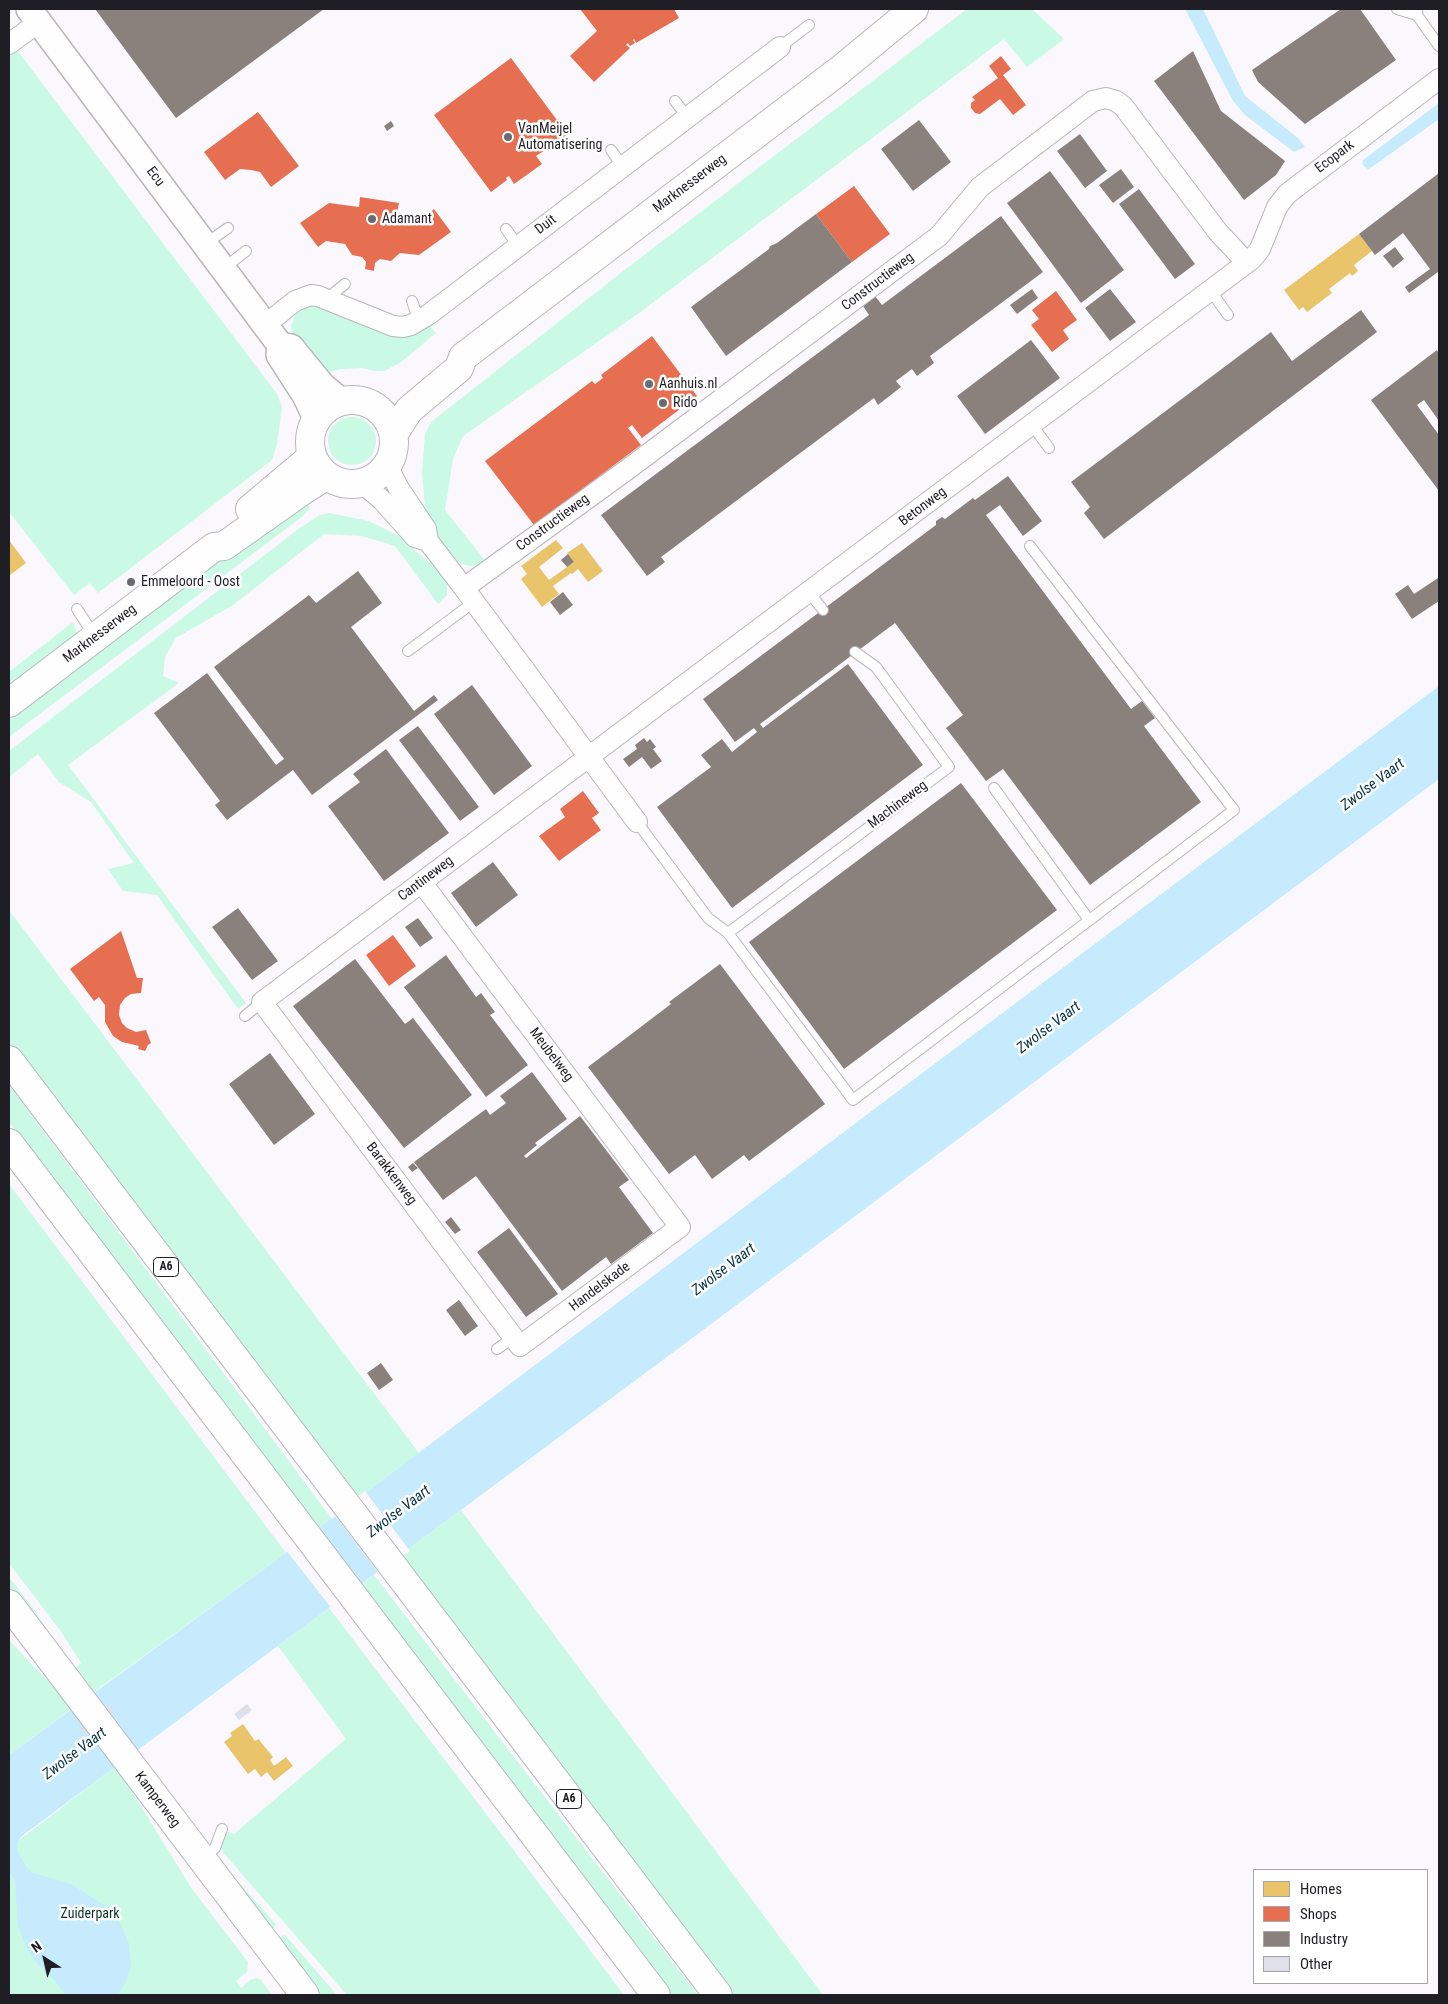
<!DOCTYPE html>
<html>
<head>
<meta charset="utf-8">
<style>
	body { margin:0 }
	#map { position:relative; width:1448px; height:2004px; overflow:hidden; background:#faf8fd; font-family:"Roboto Condensed",sans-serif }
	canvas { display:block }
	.frame { position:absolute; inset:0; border:10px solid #201e25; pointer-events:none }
	.legend { position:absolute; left:1253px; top:1869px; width:175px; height:115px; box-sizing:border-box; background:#fff; border:1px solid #a6a5a8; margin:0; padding:6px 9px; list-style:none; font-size:15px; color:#201e25 }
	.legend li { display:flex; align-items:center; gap:10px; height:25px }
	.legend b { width:25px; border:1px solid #a6a5a8 }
	.north { position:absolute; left:20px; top:1934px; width:50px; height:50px; -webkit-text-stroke:4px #fff; paint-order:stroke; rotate:325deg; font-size:14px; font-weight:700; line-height:20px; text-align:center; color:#201e25 }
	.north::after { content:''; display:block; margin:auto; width:18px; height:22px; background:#201e25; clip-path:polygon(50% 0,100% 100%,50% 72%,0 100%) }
</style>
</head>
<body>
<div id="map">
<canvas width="1448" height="2004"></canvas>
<div class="frame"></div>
<ul class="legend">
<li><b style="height:14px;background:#e9c46a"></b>Homes</li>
<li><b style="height:14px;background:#e76f51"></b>Shops</li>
<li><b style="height:14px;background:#8a817c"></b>Industry</li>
<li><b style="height:14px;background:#e0e0eb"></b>Other</li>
</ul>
<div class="north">N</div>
</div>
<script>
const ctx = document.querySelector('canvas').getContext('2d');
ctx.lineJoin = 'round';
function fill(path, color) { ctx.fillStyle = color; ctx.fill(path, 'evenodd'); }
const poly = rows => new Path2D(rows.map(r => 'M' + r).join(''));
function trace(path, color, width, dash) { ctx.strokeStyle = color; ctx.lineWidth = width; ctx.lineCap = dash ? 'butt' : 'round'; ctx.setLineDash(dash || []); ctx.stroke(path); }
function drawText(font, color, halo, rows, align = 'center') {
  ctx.font = font + ' "Roboto Condensed",sans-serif'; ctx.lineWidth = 5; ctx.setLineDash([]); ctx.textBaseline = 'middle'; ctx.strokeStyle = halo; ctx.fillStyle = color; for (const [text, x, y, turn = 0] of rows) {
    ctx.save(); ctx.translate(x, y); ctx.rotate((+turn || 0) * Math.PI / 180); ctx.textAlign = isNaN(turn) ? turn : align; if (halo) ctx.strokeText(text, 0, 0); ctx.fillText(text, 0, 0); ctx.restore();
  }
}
const green = poly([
	[967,9,1032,9,1064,39,1027,67,1004,39,639,313,463,436,453,459,445,510,486,562,478,565,470,566,462,564,456,560,435,534,425,508,422,473,425,434,431,422,631,265],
	[17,50,277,394,282,407,277,444,272,460,98,593,90,583,74,595,9,512,9,56],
	[321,306,429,325,436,333,400,363,384,371,375,371,362,368,341,369,321,374,296,344,291,326,296,314,305,307],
	'328 441a24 24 0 1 1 48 0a24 24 0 1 1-48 0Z',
	[308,503,310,508,303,516,9,737,9,720,208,563],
	[329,513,369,521,399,536,441,573,447,582,447,595,438,604,395,546,362,536,324,534,233,605,176,638,165,657,163,676,179,683,68,765,246,1003,238,1009,157,895,123,891,108,869,134,863,91,802,59,782,38,754,9,777,9,751,301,527,320,515],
	[73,622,76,630,76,636,9,691,9,672],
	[9,910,419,1453,352,1503,9,1048],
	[9,1085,332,1519,310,1535,9,1122],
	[9,1184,286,1553,94,1692,76,1668,81,1663,62,1633,9,1563],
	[461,1510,823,1995,728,1995,394,1560],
	[374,1575,551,1805,698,1995,660,1995,352,1591],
	[9,1577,36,1612,62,1656,59,1656,9,1589],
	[329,1608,583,1941,624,1995,347,1995,221,1850,226,1831,234,1834,346,1739,278,1646],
	[9,1640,61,1695,70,1710,9,1755],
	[116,1766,192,1889,248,1962,247,1972,236,1981,241,1988,250,1980,257,1978,261,1980,272,1995,9,1995,9,1848],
	[225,1867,276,1924,272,1931],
	[285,1935,337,1995,316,1995,277,1939]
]);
const water = poly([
	[1185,9,1203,9,1245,96,1298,138,1305,147,1294,152,1245,115,1233,101],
	[1439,103,1439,119,1372,167,1368,169,1365,167,1362,164,1363,160],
	[1439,686,1439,779,683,1345,22,1836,17,1843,18,1853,27,1868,33,1873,71,1884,104,1905,117,1919,124,1931,129,1944,131,1967,126,1981,118,1995,66,1995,55,1981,36,1962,27,1948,18,1926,15,1881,9,1872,9,1755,286,1553,873,1110]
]);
const pier = poly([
	[365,1491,410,1551,379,1574,334,1514],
	[317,1526,363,1586,332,1609,286,1550]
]);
const homes = poly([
	[1359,234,1372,251,1354,265,1358,271,1352,276,1350,273,1329,289,1332,293,1307,312,1303,307,1299,310,1284,290],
	[9,540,26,563,10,575,9,573],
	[556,540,563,548,539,567,549,580,574,562,567,553,582,543,603,571,588,582,578,569,572,574,571,573,553,586,559,594,542,607,521,579,527,574,521,566],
	[243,1724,255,1741,259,1739,260,1741,273,1757,270,1760,274,1766,286,1757,293,1766,274,1781,267,1772,261,1777,255,1769,248,1774,224,1742,232,1736,230,1733]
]);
const shops = poly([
	[580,9,674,9,679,18,636,43,634,39,633,40,635,43,630,46,628,43,626,45,630,48,594,82,570,56,597,31],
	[1001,56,1011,69,1003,75,1026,105,1013,115,1000,99,980,114,975,113,971,108,971,103,975,100,972,97,998,78,989,66],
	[511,58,568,135,536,156,542,164,514,184,509,176,506,178,507,180,491,192,434,115],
	[258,112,299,166,271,187,260,172,251,170,240,169,225,180,204,152],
	[854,186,890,234,852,262,816,214],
	[360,197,399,203,397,213,425,217,434,209,451,232,419,255,400,253,391,261,380,259,375,263,374,271,365,269,366,262,362,257,352,255,345,244,326,241,318,247,300,223,329,203,359,207],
	[1056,291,1077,320,1063,330,1069,339,1052,352,1031,325,1039,319,1032,310],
	[652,336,697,396,642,438,632,425,628,428,641,445,534,525,485,461,592,381,595,384,603,378,601,375],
	[583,791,599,813,592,818,601,830,559,861,539,836,565,817,560,809],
	[121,931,137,978,143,978,141,993,131,994,125,998,120,1005,119,1015,122,1023,127,1028,136,1032,146,1030,151,1043,148,1045,145,1051,138,1049,139,1046,122,1042,113,1036,105,1022,105,1005,99,997,94,1001,70,969],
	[393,935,416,966,389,986,366,955]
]);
const industry = poly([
	[95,9,324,9,176,118],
	[1341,9,1360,9,1396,60,1305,124,1258,82,1252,70],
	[1193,51,1221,111,1285,161,1276,175,1244,200,1154,81],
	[919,120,951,162,913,191,881,149],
	[391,121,394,126,387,131,384,126],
	[1080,134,1107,171,1085,188,1057,151],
	[1121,169,1134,187,1113,203,1099,185],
	[1050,171,1124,270,1081,303,1007,203],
	[1439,173,1439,274,1438,272,1409,293,1405,287,1430,269,1403,233,1375,255,1359,234],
	[1139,189,1195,264,1175,279,1119,204],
	[816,214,852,262,726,356,691,307,769,249,770,246,777,243],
	[1001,216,1043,272,930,356,934,363,917,376,912,369,896,381,901,387,878,405,874,398,661,557,665,562,647,576,601,515,869,315,863,306,875,296,882,305],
	[1395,247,1404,259,1393,268,1383,256],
	[1032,289,1038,298,1017,314,1010,305],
	[1110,289,1136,322,1110,341,1085,308],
	[1361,310,1377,332,1104,539,1084,513,1090,507,1071,482,1271,332,1292,361],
	[1031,340,1060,378,985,434,957,396],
	[1437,350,1439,354,1439,421,1424,400,1417,405,1439,435,1439,491,1371,400],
	[1008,476,1042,521,1023,536,1000,505,986,515,1131,709,1142,701,1155,718,1144,726,1201,802,1090,885,1003,769,986,781,946,728,963,715,895,623,760,724,763,728,848,664,923,765,732,908,657,807,711,767,701,755,722,739,732,752,757,732,754,728,735,742,703,699,936,525,936,521,942,517,945,519,973,498,975,500],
	[568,554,574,562,567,567,561,560],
	[358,571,382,603,351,627,414,711,434,695,438,700,312,795,293,770,227,820,215,805,220,801,154,713,207,673,276,765,284,759,214,667,309,595,316,603],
	[1438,578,1439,601,1412,619,1395,594,1408,585,1414,594],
	[563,592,573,605,560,615,550,602],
	[472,685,532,766,494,795,434,714],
	[418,726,479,807,460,821,399,740],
	[644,738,647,742,650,739,656,747,653,749,662,761,651,769,642,757,629,767,623,759,637,749,635,745],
	[386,749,449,833,384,881,328,806,360,782,353,774],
	[961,783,1057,910,844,1069,749,942],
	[493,862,518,895,476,927,451,893],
	[238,908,278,961,252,980,212,927],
	[418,918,433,938,420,947,405,927],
	[446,955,476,997,481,993,495,1012,490,1015,528,1065,486,1097,404,987],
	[355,959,405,1024,413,1018,472,1095,404,1148,293,1006],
	[720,964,825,1104,749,1161,744,1155,712,1179,695,1155,669,1174,588,1067,671,1004,669,1002],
	[270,1053,315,1114,274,1145,229,1084],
	[532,1072,567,1119,535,1143,537,1145,524,1156,526,1158,580,1116,629,1180,619,1187,653,1233,611,1264,606,1257,562,1291,476,1176,443,1200,414,1162,486,1109,490,1115,506,1103,500,1096],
	[413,1163,418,1168,412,1172,408,1167],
	[451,1217,461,1230,455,1234,445,1222],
	[509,1228,558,1294,526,1317,477,1252],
	[459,1300,478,1326,465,1336,446,1310],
	[381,1363,393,1380,379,1390,367,1373]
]);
const building = poly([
	[247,1704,252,1710,239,1720,234,1714],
	[111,1706,113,1707,113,1711,84,1733,81,1733,81,1728]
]);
const service = poly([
	[1397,9,1417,15,1417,9],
	[1417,15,1439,46],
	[780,47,809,25],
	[675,101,688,118],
	[611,150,623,167],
	[506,229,518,246],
	[205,244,228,228],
	[224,268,246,251],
	[1210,290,1228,315],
	[331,301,334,293,345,284],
	[412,301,419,321],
	[1032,425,1049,448],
	[809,592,823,610],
	[77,609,95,637],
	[408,651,474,602],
	[994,788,1089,920],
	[637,822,708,918,728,933,853,1100,1234,810,1030,546],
	[728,933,949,767,876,667,855,652],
	[245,1016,262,1002],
	[497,1349,514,1337],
	[202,1858,215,1848,222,1829]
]);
const minor = poly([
	[9,44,39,22],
	[265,325,295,301,311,295,318,296,393,326,403,327,411,325,428,315,780,47],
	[389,463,391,473,398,487,426,529,428,541,464,588],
	[362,483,382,500,415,537,428,541],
	[637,822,464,588,628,469,939,236,980,187,1093,101,1106,98,1116,101,1123,106,1218,232,1247,263],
	[422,883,680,1227,520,1346,262,1002,1252,259,1260,249,1277,207,1287,194,1439,79]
]);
const tertiary = poly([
	[29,9,280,345,291,347,322,385,341,401],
	[280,345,279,355,306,397,316,419]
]);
const secondary = poly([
	'310 442a42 42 0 1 1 84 0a42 42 0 1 1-84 0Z',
	[394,433,409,410,459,368,463,357,840,70,914,9],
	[250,509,307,461,311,453],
	[9,703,214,547,224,546,302,491,321,479,329,477],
	[9,1604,305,1995]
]);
const motorway = poly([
	[9,1060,718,1995],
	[9,1143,656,1995]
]);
const markers = [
	[508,137,5,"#6c6a71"],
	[372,219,5,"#6c6a71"],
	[649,384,5,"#6c6a71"],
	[663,403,5,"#6c6a71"],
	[131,582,5,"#6c6a71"]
];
const shields = [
	[166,1267,25],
	[569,1799,25]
];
const shieldNames = [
	["A6",166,1267],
	["A6",569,1799]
];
const poiNames = [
	["VanMeijel",518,129],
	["Automatisering",518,145],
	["Adamant",382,219],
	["Aanhuis.nl",659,384],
	["Rido",673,403],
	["Emmeloord - Oost",141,582]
];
const streetNames = [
	["Ecopark",1335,157,-37],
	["Ecu",155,177,53],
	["Marknesserweg",690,184,-37],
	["Duit",546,225,-37],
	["Constructieweg",878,282,-37],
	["Betonweg",923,507,-37],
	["Constructieweg",553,523,-36],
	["Marknesserweg",100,634,-37],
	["Machineweg",898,805,-37],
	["Cantineweg",426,879,-37],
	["Meubelweg",551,1055,53],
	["Barakkenweg",391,1174,53],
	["Handelskade",600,1287,-37],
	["Kamperweg",157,1800,53]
];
const parkNames = [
	["Zuiderpark",90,1914]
];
const waterNames = [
	["Zwolse Vaart",1373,785,-37],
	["Zwolse Vaart",1049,1028,-37],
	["Zwolse Vaart",724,1270,-37],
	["Zwolse Vaart",399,1512,-37],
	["Zwolse Vaart",75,1754,-37]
];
fill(green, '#caf9e5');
fill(water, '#c6ebfd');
fill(pier, '#faf8fd');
fill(homes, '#e9c46a');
fill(shops, '#e76f51');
fill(industry, '#8a817c');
fill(building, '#e0e0eb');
trace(service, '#b8b6bc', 12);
trace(minor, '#b8b6bc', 22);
trace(tertiary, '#b8b6bc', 28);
trace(secondary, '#b8b6bc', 30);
trace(motorway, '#b8b6bc', 30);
trace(service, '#fefeff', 10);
trace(minor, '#fefeff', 20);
trace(tertiary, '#fefeff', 25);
trace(secondary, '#fefeff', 28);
trace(motorway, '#fefeff', 28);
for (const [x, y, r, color] of markers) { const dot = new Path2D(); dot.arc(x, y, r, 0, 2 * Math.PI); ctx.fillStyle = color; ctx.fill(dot); trace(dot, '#fff', 2); }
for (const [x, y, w] of shields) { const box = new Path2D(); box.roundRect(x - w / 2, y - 9.5, w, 19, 4); ctx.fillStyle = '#fff'; ctx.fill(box); trace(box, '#201e25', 1); }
drawText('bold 12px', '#201e25', null, shieldNames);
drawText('14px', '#201e25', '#fff', poiNames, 'left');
drawText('14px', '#201e25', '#fff', streetNames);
drawText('14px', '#073323', '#fff', parkNames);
drawText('italic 15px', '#033141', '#fff', waterNames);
</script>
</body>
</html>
